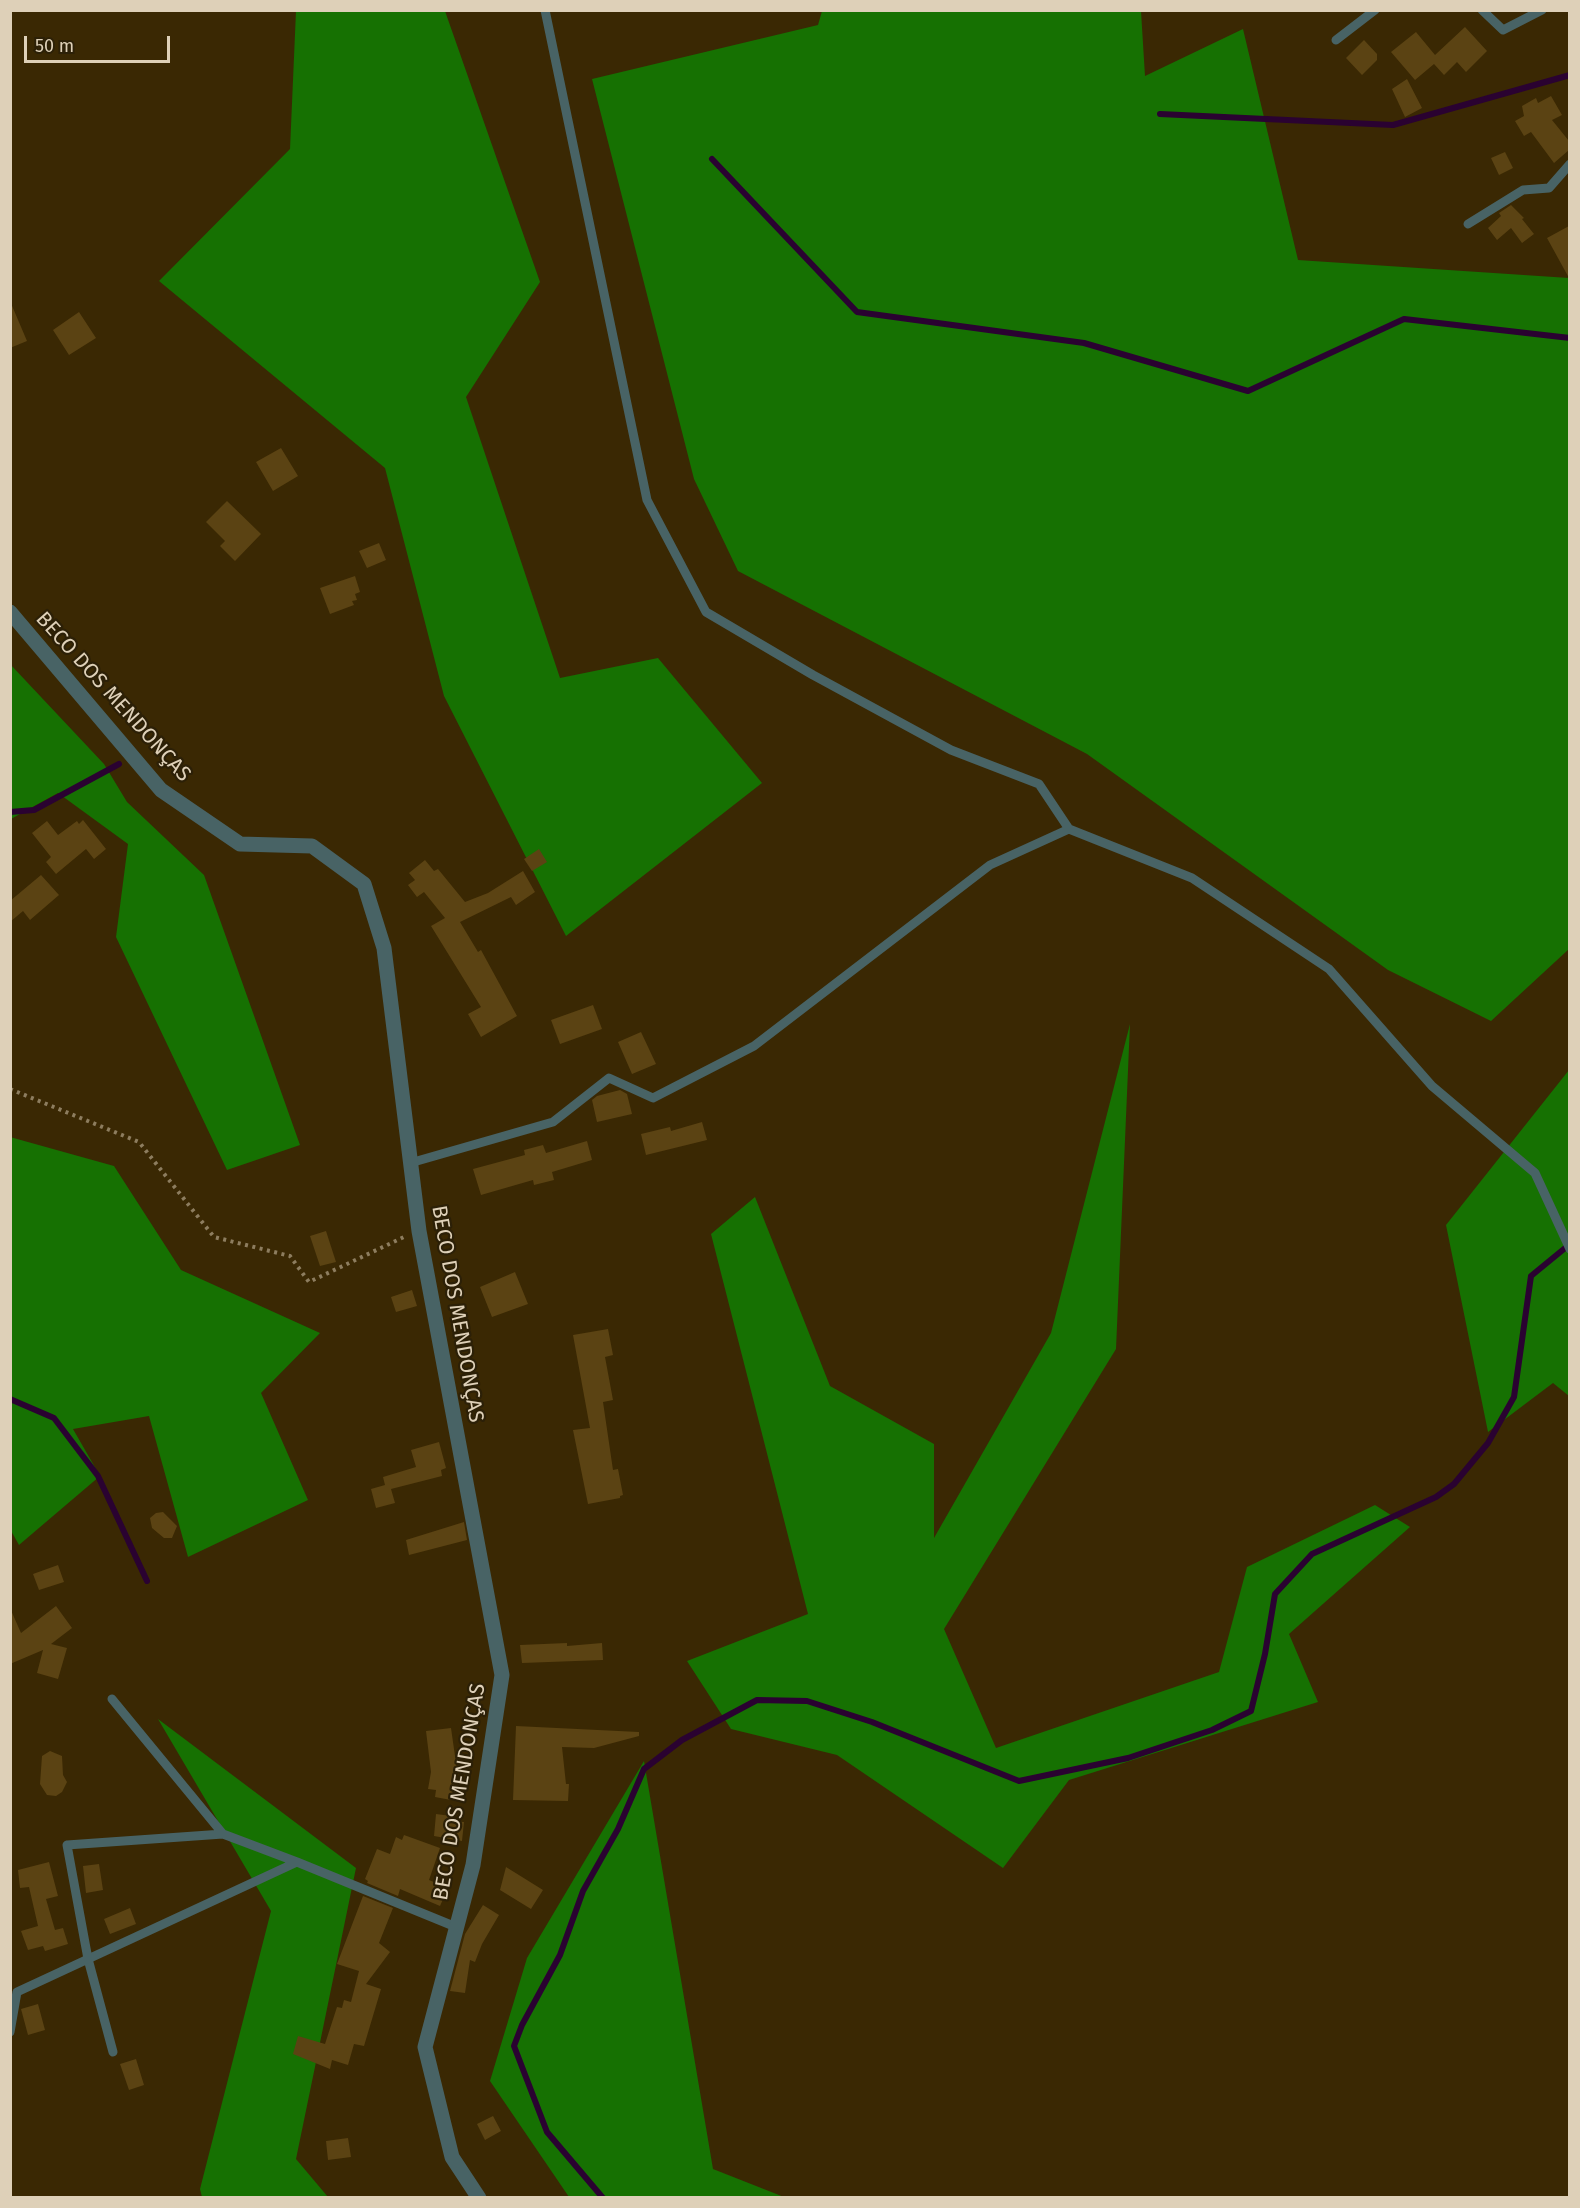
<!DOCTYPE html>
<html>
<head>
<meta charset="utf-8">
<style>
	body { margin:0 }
	#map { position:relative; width:1580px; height:2208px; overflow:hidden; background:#3a2803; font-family:"Fira Sans",sans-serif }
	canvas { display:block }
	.frame { position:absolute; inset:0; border:12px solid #ded0b8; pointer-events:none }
	.scale { position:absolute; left:24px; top:36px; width:146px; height:27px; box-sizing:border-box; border:3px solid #ded0b8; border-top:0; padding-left:8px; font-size:18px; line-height:21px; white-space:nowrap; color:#ded0b8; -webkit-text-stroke:4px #2c2007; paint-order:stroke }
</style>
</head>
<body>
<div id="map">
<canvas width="1580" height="2208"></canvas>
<div class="frame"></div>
<div class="scale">50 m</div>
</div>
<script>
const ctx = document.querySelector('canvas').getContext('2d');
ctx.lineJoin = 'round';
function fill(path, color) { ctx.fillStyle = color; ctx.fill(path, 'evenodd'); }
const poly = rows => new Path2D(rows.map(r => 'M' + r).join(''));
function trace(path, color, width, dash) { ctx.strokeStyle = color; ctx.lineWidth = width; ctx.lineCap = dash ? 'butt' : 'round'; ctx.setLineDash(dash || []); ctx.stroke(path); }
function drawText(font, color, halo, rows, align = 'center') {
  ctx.font = font + ' "Fira Sans",sans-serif'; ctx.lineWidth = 4.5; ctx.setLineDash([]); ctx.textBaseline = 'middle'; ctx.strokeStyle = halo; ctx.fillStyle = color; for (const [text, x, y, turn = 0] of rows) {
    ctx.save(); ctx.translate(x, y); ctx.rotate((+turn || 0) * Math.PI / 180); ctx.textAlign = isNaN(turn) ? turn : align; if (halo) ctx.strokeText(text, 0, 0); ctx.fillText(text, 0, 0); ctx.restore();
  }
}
const forest = poly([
	[296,11,445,11,540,282,466,397,560,678,658,658,762,783,566,936,444,696,385,468,159,281,290,149],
	[822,11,1141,11,1145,76,1243,29,1298,260,1569,278,1569,949,1491,1021,1388,970,1087,754,738,571,694,479,592,79,818,25],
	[10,664,104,764,127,802,204,875,300,1145,227,1170,116,937,128,844,58,793,11,819],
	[1130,1024,1116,1349,944,1629,996,1748,1219,1672,1247,1567,1375,1505,1410,1527,1289,1634,1318,1702,1069,1780,1003,1868,837,1755,731,1729,687,1661,808,1614,711,1234,755,1197,830,1386,934,1444,934,1538,1051,1333],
	[1569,1070,1569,1396,1553,1383,1488,1432,1446,1225],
	[10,1137,114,1166,181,1270,320,1333,261,1393,308,1500,188,1557,149,1416,73,1429,100,1476,19,1545,10,1529],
	[158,1719,356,1868,296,2159,328,2197,202,2197,200,2189,271,1911],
	[644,1761,713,2169,784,2197,569,2197,490,2081,527,1958]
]);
const stream = poly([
	[1160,114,1393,125,1570,75],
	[712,159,857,312,1084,343,1248,391,1404,319,1570,338],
	[10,812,34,810,119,764],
	[10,1399,54,1418,98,1476,147,1581],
	[603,2198,547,2132,514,2046,522,2025,560,1955,583,1891,618,1829,644,1769,682,1740,757,1700,807,1701,872,1722,1019,1781,1128,1758,1212,1730,1251,1711,1265,1654,1275,1594,1312,1554,1436,1497,1454,1484,1488,1443,1514,1397,1531,1276,1570,1244]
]);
const building = poly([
	[1465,27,1487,51,1466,72,1457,62,1444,75,1434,64,1415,80,1391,52,1416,32,1435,55],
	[1364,40,1377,54,1377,60,1362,75,1346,58],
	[1407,79,1422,108,1405,117,1392,89],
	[1551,96,1562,115,1552,120,1569,141,1569,150,1554,163,1531,132,1524,136,1515,121,1524,116,1522,106,1536,98,1538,103],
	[1505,152,1513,168,1499,175,1491,158],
	[1511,205,1524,218,1522,219,1534,234,1522,243,1511,228,1497,240,1488,228,1501,216,1499,213],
	[1569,226,1569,278,1547,238],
	[10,301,27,341,10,348],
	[79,312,96,338,69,355,53,330],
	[281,448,298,476,273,491,256,462],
	[227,501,261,534,235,561,220,546,225,541,206,522],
	[379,543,386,560,367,568,359,551],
	[355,576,360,592,355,594,357,600,352,601,354,605,330,614,320,588],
	[83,820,106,849,94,859,86,849,56,874,46,862,51,857,32,833,47,821,58,835,77,821,79,824],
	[539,849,547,862,532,871,524,859],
	[425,860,434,871,438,869,465,902,488,893,523,871,535,892,516,905,511,897,460,922,478,952,481,950,517,1016,481,1037,468,1014,481,1007,431,926,445,918,424,892,417,897,408,885,415,880,409,873],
	[41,875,59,895,30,920,23,911,10,922,10,901],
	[593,1005,602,1029,560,1044,551,1020],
	[641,1032,656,1064,632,1074,618,1042],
	[620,1090,627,1094,632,1114,597,1122,592,1100,597,1096],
	[702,1122,707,1140,646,1155,641,1134,670,1127,671,1131],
	[587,1141,592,1160,552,1172,554,1180,534,1185,533,1180,481,1195,473,1169,525,1155,524,1150,543,1145,546,1153],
	[326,1231,336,1262,320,1266,310,1236],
	[515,1272,528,1304,492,1317,480,1287],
	[412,1290,417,1306,396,1312,391,1297],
	[608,1329,613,1355,605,1357,613,1400,603,1402,613,1470,618,1469,623,1495,620,1496,620,1498,588,1504,573,1430,590,1428,573,1335],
	[439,1442,446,1468,441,1470,442,1476,391,1489,395,1503,376,1508,371,1489,385,1485,383,1477,416,1467,411,1450],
	[163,1512,177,1526,172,1538,164,1538,152,1528,150,1518,156,1513],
	[464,1522,467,1540,409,1555,406,1540],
	[58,1565,64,1582,39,1590,33,1574],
	[56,1606,72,1628,51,1644,67,1648,58,1679,37,1673,43,1650,10,1664,10,1608,21,1633],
	[567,1643,567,1646,602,1643,603,1660,522,1663,520,1645],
	[516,1726,639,1732,639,1736,594,1748,562,1747,566,1784,569,1784,568,1801,513,1800],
	[451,1728,457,1770,451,1800,435,1797,436,1790,428,1789,431,1772,426,1731],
	[50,1751,62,1756,63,1775,67,1782,62,1792,56,1796,47,1795,40,1784,42,1756],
	[436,1814,451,1816,450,1821,464,1822,462,1841,434,1836],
	[404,1835,440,1848,429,1880,448,1888,440,1906,400,1889,398,1896,367,1883,368,1881,365,1879,377,1849,390,1854,396,1837,402,1840],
	[49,1862,58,1896,46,1899,55,1930,63,1928,68,1944,45,1951,43,1946,28,1950,21,1931,38,1926,29,1887,20,1888,18,1870],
	[99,1864,103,1890,86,1893,83,1866],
	[506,1867,543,1890,531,1909,500,1890],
	[363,1896,393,1908,379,1943,390,1952,366,1984,381,1989,364,2046,354,2044,348,2065,332,2060,330,2069,293,2054,298,2036,325,2044,337,2007,342,2008,344,2000,351,2002,359,1971,337,1964],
	[483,1905,499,1915,482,1944,475,1962,470,1960,465,1993,450,1991,465,1934],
	[130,1908,136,1924,110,1934,104,1919],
	[38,2004,45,2030,28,2035,21,2009],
	[136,2059,144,2085,129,2090,120,2064],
	[493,2116,501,2131,485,2140,477,2124],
	[348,2138,351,2157,328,2160,326,2141]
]);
const path = poly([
	[10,1089,139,1142,214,1237,290,1256,309,1282,404,1237]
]);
const service = poly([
	[545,10,647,500,706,612,813,675,951,750,1039,784,1069,829,1192,878,1329,969,1432,1086,1535,1173,1570,1249],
	[1482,10,1503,30,1542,10],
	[1336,40,1375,10],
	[1468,224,1523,190,1549,188,1570,164],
	[410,1163,553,1122,609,1078,653,1098,754,1046,990,865,1069,829],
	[112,1699,223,1834,297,1862],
	[10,2032,17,1992,297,1862,456,1927],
	[113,2052,88,1959,67,1845,223,1834]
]);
const minor = poly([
	[10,612,161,790,240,844,312,846,364,884,384,948,419,1231,502,1675,473,1865,425,2047,452,2157,479,2198]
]);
const streetNames = [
	["BECO DOS MENDONÇAS",113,697,48],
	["BECO DOS MENDONÇAS",457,1314,80],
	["BECO DOS MENDONÇAS",460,1792,-80]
];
fill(forest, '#167102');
trace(stream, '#2a0231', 6);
fill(building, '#5b4313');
trace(path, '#8d7d5f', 4, [3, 4.5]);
trace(service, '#486365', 9);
trace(minor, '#486365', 15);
drawText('21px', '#ded0b8', '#2c2007', streetNames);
</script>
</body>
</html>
